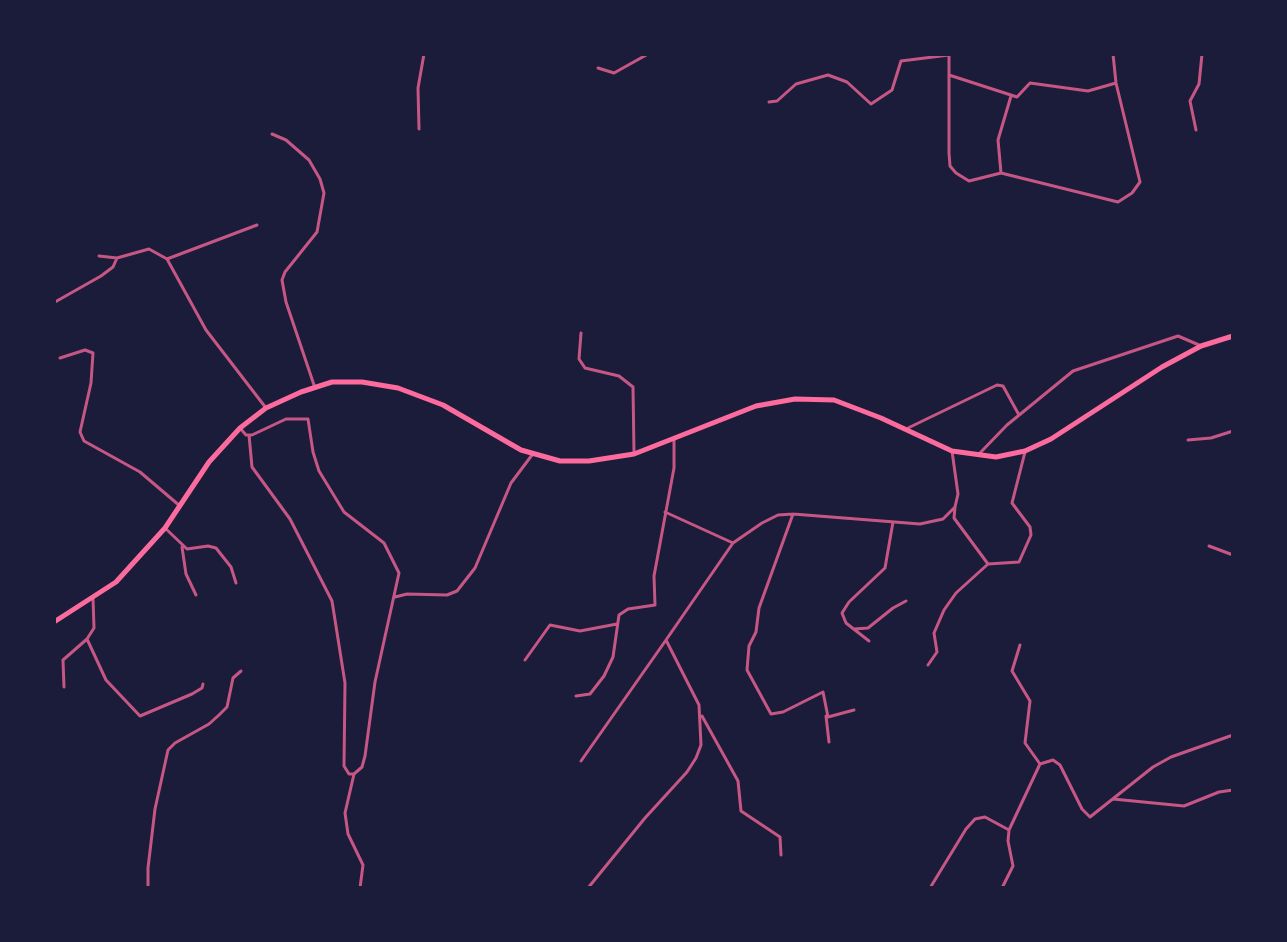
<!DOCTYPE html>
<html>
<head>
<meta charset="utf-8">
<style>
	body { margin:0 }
	#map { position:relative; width:1287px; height:942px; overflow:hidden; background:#1b1b3a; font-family:"Titillium Web",sans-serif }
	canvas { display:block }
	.frame { position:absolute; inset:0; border:56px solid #1b1b3a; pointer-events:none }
</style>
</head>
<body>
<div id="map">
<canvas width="1287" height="942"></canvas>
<div class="frame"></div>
</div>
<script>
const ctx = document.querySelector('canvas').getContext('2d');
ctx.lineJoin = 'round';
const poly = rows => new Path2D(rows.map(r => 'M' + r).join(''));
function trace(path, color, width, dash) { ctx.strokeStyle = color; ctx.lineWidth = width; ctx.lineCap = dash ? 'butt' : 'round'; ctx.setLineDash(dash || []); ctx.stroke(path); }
const minor = poly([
	[949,54,949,153,950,166,956,173,969,181,1001,173,1118,202,1132,193,1140,182,1116,83,1113,54],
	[598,68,614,73,648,54],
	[949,75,1017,97,1030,83,1088,91,1116,83],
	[769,102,777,101,796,84,828,75,847,82,871,104,892,90,901,61,949,55],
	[419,129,418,88,424,54],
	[1196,130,1190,101,1199,84,1202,54],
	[272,134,286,140,309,160,320,179,324,193,317,232,285,272,282,280,286,302,315,388],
	[1001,173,998,140,1011,96],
	[99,256,117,258,149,249,167,259,206,330,266,408],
	[167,259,257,225],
	[55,302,101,276,113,267,117,258],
	[581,333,579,359,585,368,619,376,633,387,634,453],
	[60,358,85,350,93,353,91,383,80,432,84,441,140,472,180,506],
	[240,428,246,435,252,435,286,419,308,419,313,452,319,471,344,512,384,543,399,573,375,682,365,756,362,767,354,774,345,813,348,834,363,865,360,888],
	[908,428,997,385,1003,386,1019,415],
	[249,435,252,467,290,519,332,601,345,683,344,766,349,774,353,774],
	[1188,440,1211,438,1233,431],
	[979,454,1007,425,1073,371,1178,336,1199,345],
	[665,512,733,543],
	[793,514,759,608,756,632,749,646,747,670,771,714,783,712,823,692,828,717,854,710],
	[165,528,187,549,208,546,216,548,231,567,236,583],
	[1209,546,1233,555],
	[182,547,186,574,196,595],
	[988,564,1019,562,1031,535,1030,527,1012,503,1025,452],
	[395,597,407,594,447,595,457,591,475,568,511,483,532,455],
	[854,629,868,628,893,608,906,601],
	[87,639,106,680,140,716,192,694,202,688,203,684],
	[869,641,846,623,842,613,849,602,885,568,893,522],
	[1020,645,1012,671,1030,701,1025,743,1040,764],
	[525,660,550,625,580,631,617,624],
	[928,665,937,652,934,633,944,610,956,593,988,564,954,518,955,507],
	[64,687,63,660,87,639,94,628,93,598],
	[576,696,590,694,604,676,613,657,619,615,628,609,655,605,654,576,674,468,674,439],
	[702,716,738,781,741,811,780,837,781,855],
	[826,716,829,742],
	[581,761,666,640],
	[1113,799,1184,806,1219,792,1233,790],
	[148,888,148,868,155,809,168,750,175,743,209,724,219,715,227,707,233,678,241,671],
	[588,888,645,818,687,772,696,758,701,745,699,705,666,640,733,543,762,523,778,515,793,514,920,524,943,519,955,507,958,494,952,451],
	[930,888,966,829,975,819,985,817,1009,830],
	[1002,888,1013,866,1008,841,1009,830,1040,764,1053,760,1060,765,1082,809,1090,817,1153,767,1171,757,1233,735]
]);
const trunk = poly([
	[54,622,116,582,165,528,209,462,240,428,266,408,301,392,332,382,362,382,398,388,443,405,521,450,560,461,589,461,634,454,756,406,795,399,834,400,881,418,952,451,996,457,1025,451,1051,439,1162,367,1201,346,1233,336]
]);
trace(minor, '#c65784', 3);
trace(trunk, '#ff6b9d', 5);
</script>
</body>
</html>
